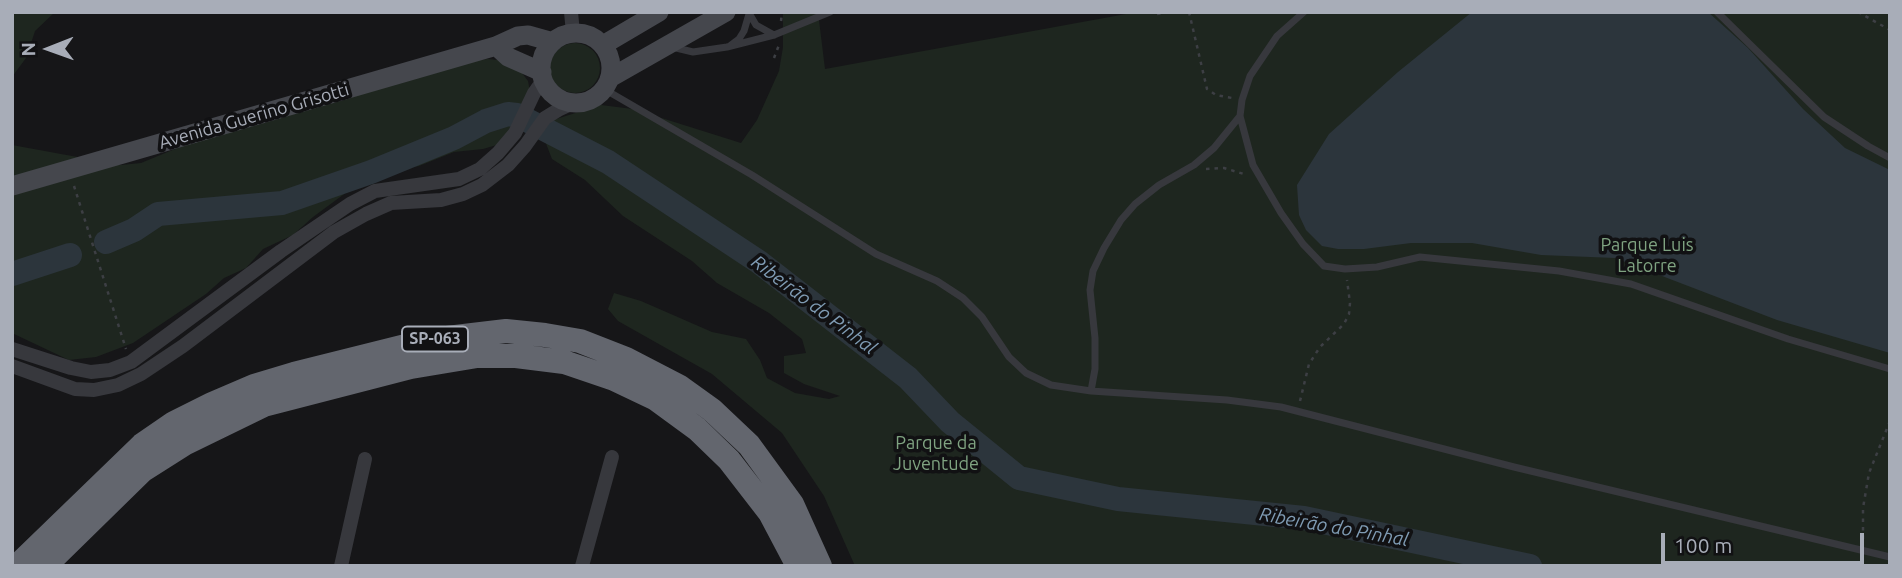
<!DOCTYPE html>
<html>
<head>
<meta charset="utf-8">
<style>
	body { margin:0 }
	#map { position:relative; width:1902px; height:578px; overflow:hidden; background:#161618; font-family:Ubuntu,sans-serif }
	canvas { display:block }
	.frame { position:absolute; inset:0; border:14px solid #a8adb8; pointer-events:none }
	.north { position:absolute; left:14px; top:14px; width:70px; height:70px; -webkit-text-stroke:5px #111113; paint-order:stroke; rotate:269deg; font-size:19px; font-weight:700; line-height:28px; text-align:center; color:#a8adb8 }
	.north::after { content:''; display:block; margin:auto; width:24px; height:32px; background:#a8adb8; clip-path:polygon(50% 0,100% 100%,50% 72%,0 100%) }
	.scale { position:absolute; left:1661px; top:533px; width:203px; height:32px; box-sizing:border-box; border:4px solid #a8adb8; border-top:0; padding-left:9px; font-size:21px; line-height:24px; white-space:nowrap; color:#a8adb8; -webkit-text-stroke:5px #111113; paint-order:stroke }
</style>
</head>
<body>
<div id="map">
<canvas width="1902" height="578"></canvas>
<div class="frame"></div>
<div class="north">N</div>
<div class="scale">100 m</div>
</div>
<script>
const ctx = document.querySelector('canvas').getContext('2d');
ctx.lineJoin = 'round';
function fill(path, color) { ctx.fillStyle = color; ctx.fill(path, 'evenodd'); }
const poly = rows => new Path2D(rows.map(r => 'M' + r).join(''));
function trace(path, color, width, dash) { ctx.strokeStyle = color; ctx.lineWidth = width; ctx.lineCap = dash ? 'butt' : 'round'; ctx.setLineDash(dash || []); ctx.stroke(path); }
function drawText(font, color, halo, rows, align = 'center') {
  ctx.font = font + ' Ubuntu,sans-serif'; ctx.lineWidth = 7; ctx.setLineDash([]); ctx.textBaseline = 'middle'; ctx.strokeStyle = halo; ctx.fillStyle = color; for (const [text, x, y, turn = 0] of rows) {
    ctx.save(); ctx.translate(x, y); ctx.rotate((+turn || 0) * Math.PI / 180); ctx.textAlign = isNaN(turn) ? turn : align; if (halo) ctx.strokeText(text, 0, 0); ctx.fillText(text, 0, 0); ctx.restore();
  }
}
const green = poly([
	[12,12,55,12,35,31,26,58,12,77],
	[783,12,818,12,825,69,1137,12,1890,12,1890,566,855,566,824,496,782,433,712,374,618,321,608,309,614,293,641,301,712,332,746,339,760,360,767,378,795,393,829,399,840,396,804,384,784,373,784,356,806,353,802,339,769,313,717,283,692,261,623,216,585,180,552,159,545,141,553,120,601,105,633,109,741,143,757,120,779,71,783,47],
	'550 68a25 25 0 1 1 50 0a25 25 0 1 1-50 0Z',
	[488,59,506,61,519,69,528,81,530,92,527,104,500,144,483,149,454,152,419,166,370,175,313,217,293,235,263,249,246,268,224,278,206,294,133,343,96,357,69,360,12,333,12,145,121,165,141,163,187,144,468,61]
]);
const water = poly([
	[1472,12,1708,12,1748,48,1803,109,1845,148,1890,170,1890,353,1777,320,1615,258,1541,255,1472,243,1411,243,1364,249,1338,249,1322,246,1306,230,1299,215,1297,185,1329,134,1398,72]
]);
const river = poly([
	[106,242,134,230,158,214,282,203,371,172,454,138,486,121,508,114,517,115,608,162,759,262,908,378,950,422,1019,478,1118,499,1304,518,1530,566],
	[12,274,70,255]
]);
const path = poly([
	[1189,12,1207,89,1216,95,1232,98],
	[1858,12,1890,30],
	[1157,14,1170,12],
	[781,21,782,12],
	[774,58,779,45],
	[1206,169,1224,168,1247,175],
	[74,186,126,349],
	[1300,401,1309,364,1320,347,1344,324,1349,314,1350,303,1347,280],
	[1863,539,1863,508,1869,473,1890,421]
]);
const service = poly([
	[1304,12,1277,36,1250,76,1242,100,1240,116,1253,165,1281,213,1303,244,1324,266,1345,269,1377,267,1420,257,1559,271,1631,284,1788,339,1890,369],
	[1717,12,1824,117,1868,146,1890,158],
	[749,13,756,25,774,35],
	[731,45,739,39,744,31,749,14],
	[672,47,693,52,727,47,774,35,830,12],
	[604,89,752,175,876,254,937,281,963,298,982,317,1009,357,1026,373,1051,385,1091,391,1227,400,1281,407,1514,467,1890,557],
	[1091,391,1095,369,1095,338,1090,290,1093,271,1104,248,1121,220,1135,204,1159,185,1194,165,1214,148,1240,116]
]);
const minor = poly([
	[571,12,573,33],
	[12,349,71,368,91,372,110,370,131,362,281,251,350,204,375,191,459,179,480,169,498,153,515,133,534,93,544,79],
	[12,366,75,389,94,390,118,385,141,374,183,346,334,232,366,214,391,203,441,200,463,194,482,185,508,165,525,146,545,118,558,110,573,103],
	[341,566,365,459],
	[582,566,612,457]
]);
const secondary = poly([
	'541 68a35 35 0 1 1 70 0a35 35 0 1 1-70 0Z',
	[603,45,659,12],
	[496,46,508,57,542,72],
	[610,78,726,12],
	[12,186,496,46,518,36,528,35,553,42]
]);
const motorway = poly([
	[17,566,142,445,174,423,212,404,254,386,294,374,430,340,506,331,545,335,580,341,626,359,680,387,712,410,749,445,792,504,820,566],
	[45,566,143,470,184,444,264,405,411,367,477,356,516,356,564,362,614,379,656,399,697,429,729,460,770,513,798,566]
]);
const shields = [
	[435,339,66]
];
const shieldNames = [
	["SP-063",435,339]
];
const streetNames = [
	["Avenida Guerino Grisotti",254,116,-16]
];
const parkNames = [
	["Parque Luis",1647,245],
	["Latorre",1647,266],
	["Parque da",936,443],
	["Juventude",936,464]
];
const waterNames = [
	["Ribeirão do Pinhal",814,305,37],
	["Ribeirão do Pinhal",1334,527,10]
];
fill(green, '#1e261f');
fill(water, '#2c353c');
trace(river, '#2c353c', 24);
trace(path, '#3d3f44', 2.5, [3.5, 5]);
trace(service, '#37383d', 7);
trace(minor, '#37383d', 14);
trace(secondary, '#45474d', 19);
trace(motorway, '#63666e', 24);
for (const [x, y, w] of shields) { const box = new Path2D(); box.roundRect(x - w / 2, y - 12.5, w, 25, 5); ctx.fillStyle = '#111113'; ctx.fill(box); trace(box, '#a8adb8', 2); }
drawText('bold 16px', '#a8adb8', null, shieldNames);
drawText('18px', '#a8adb8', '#111113', streetNames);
drawText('18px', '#7fa381', '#111113', parkNames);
drawText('italic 19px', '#7f9bb3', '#111113', waterNames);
</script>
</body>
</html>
